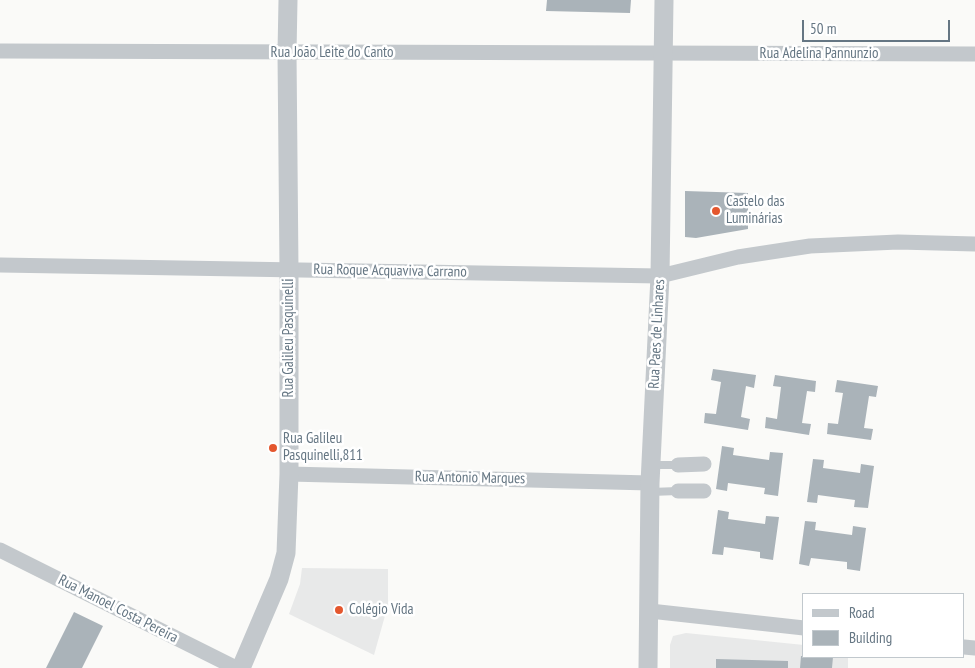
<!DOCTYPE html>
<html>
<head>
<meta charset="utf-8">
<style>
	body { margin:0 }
	#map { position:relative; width:975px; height:668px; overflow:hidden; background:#fafaf8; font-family:"PT Sans Narrow",sans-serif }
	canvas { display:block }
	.legend { position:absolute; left:802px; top:593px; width:162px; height:65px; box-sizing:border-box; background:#fff; border:1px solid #c1c8cd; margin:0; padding:6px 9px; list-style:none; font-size:15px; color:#657683 }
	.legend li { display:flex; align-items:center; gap:10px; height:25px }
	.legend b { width:25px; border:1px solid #c1c8cd }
	.scale { position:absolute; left:802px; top:20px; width:148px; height:22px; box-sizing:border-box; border:2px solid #657683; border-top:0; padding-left:6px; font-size:15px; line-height:18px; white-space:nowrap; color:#657683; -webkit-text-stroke:4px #fff; paint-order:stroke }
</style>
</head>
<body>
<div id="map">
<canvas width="975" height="668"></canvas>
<ul class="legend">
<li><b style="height:6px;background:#c3c8cc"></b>Road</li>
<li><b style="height:14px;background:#aab3b9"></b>Building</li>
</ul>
<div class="scale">50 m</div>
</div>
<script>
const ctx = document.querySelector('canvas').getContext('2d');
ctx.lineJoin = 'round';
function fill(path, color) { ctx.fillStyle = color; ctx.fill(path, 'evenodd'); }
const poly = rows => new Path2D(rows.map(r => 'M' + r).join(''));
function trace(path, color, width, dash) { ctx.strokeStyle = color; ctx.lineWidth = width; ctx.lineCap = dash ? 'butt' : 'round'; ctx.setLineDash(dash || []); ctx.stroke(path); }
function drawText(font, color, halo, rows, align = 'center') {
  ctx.font = font + ' "PT Sans Narrow",sans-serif'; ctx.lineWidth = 5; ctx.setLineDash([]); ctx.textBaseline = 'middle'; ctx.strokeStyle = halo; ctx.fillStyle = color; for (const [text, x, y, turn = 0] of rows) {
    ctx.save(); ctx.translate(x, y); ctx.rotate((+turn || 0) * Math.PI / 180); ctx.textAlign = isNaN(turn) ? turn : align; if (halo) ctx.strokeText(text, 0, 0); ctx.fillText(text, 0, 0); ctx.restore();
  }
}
const built = poly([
	[302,568,388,569,388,605,374,655,289,614,300,584],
	[686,633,804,645,804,657,848,657,848,668,670,668,670,645,673,636]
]);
const building = poly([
	[547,0,631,0,630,13,546,11],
	[685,191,748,193,748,229,696,238,685,237],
	[713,369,756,375,754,388,746,386,741,417,750,419,748,430,704,423,705,413,716,414,721,382,711,380],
	[775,375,816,381,815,392,807,391,802,423,811,424,809,435,765,428,766,417,777,419,781,387,773,386],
	[837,380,878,386,876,397,869,396,864,428,873,429,871,440,827,434,828,423,838,424,843,393,835,392],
	[722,446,734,448,733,455,769,460,770,452,783,453,778,496,764,494,765,488,728,483,727,491,716,489],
	[813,459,824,460,823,468,860,473,861,464,874,466,868,508,854,507,855,500,818,495,817,503,807,502],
	[718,510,729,512,728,519,765,524,766,516,779,517,773,560,760,558,760,552,724,547,723,555,712,554],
	[805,521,816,522,815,530,852,535,853,526,866,528,860,571,847,569,847,562,811,558,809,566,799,564],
	[74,612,103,626,82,668,46,668],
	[801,656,833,657,832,668,800,668],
	[716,659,788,661,788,668,716,668]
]);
const service = poly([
	[652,465,678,465],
	[651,492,678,491]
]);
const minor = poly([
	[0,51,975,54],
	[0,265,660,276,738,257,810,246,898,242,975,244],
	[678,465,704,464],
	[289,474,650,483],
	[678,491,704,491],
	[0,550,236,668],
	[650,611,804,628],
	[964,647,975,648]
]);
const tertiary = poly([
	[241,668,279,579,286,553,289,474,289,270,287,53,288,0],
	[648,668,650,483,660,276,664,0]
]);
const markers = [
	[716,211,5,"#e4572e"],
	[273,448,5,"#e4572e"],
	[339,610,5,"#e4572e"]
];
const streetNames = [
	["Rua João Leite do Canto",332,53],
	["Rua Adelina Pannunzio",819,54],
	["Rua Roque Acquaviva Carrano",390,271,1],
	["Rua Paes de Linhares",657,334,-87],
	["Rua Galileu Pasquinelli",289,338,-90],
	["Rua Antonio Marques",470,478,1],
	["Rua Manoel Costa Pereira",118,609,27]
];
const poiNames = [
	["Castelo das",726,202],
	["Luminárias",726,219],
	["Rua Galileu",283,439],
	["Pasquinelli,811",283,456],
	["Colégio Vida",349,610]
];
fill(built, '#e8e9e9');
fill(building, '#aab3b9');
trace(service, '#c3c8cc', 8);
trace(minor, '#c3c8cc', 15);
trace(tertiary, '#c3c8cc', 19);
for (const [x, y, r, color] of markers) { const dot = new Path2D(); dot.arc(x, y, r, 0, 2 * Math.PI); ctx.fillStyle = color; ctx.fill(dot); trace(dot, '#fff', 2); }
drawText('15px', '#657683', '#fff', streetNames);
drawText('15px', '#657683', '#fff', poiNames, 'left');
</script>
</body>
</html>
